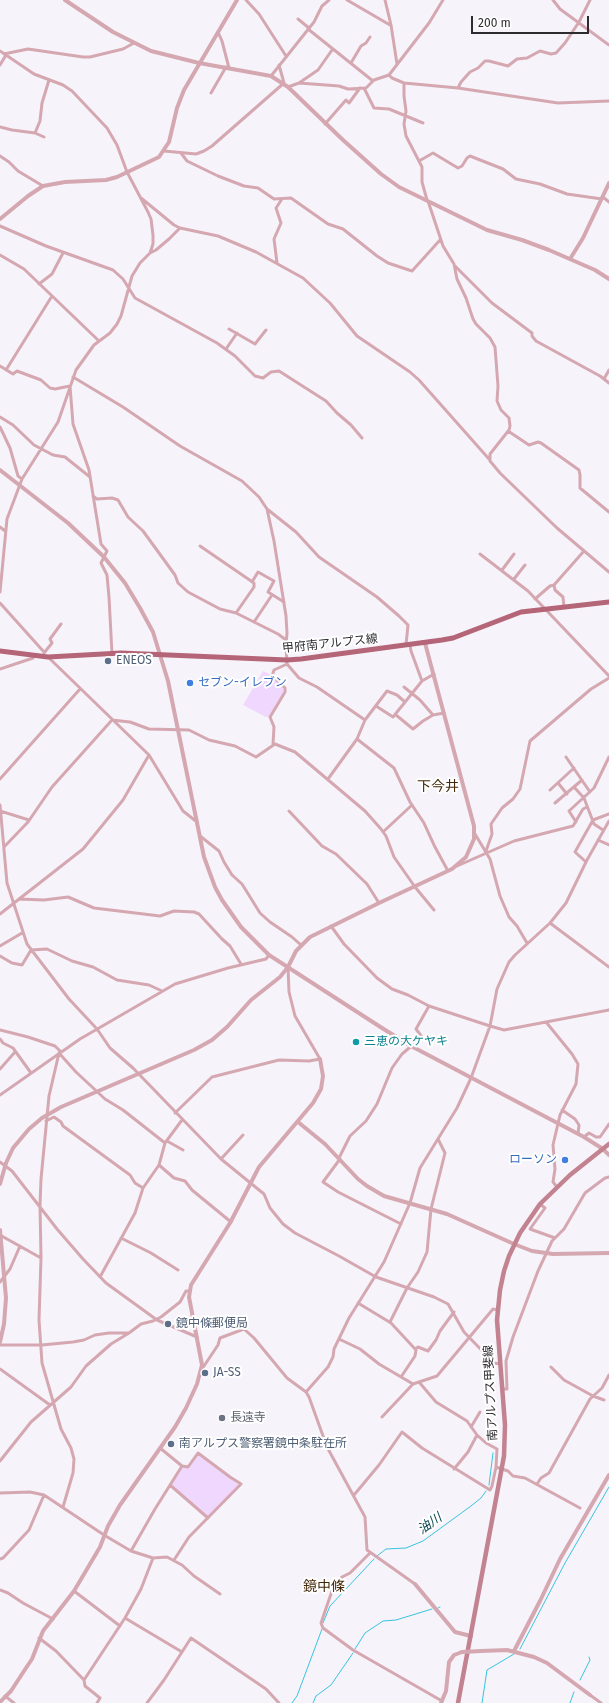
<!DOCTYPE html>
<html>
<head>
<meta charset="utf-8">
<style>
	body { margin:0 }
	#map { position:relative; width:609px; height:1703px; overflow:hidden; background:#f7f3fa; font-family:"Fira Sans",sans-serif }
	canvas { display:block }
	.scale { position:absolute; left:471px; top:16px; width:118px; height:18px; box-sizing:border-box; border:2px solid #2d2b2e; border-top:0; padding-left:5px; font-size:12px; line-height:14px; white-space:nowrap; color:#2d2b2e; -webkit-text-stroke:3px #fff; paint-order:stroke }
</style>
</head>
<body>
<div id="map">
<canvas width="609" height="1703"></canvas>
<div class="scale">200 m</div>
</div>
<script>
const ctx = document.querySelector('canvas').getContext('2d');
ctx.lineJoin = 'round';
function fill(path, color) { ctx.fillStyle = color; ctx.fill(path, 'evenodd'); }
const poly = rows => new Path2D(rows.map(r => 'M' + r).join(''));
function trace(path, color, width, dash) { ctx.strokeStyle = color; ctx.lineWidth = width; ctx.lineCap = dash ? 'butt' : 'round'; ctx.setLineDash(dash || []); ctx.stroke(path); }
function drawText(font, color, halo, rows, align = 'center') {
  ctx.font = font + ' "Fira Sans","Noto Sans JP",sans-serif'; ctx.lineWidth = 4; ctx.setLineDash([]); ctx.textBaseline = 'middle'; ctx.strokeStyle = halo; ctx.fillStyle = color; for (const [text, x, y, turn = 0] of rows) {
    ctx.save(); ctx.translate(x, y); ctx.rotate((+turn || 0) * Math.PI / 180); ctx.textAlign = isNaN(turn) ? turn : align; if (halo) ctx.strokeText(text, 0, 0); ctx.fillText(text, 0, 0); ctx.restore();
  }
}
const green = poly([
	[263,671,272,675,283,688,283,693,268,717,266,717,243,705],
	[198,1453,240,1486,208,1518,170,1485,182,1466,188,1467]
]);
const stream = poly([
	[489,1485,493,1453],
	[377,1556,386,1549,406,1548,423,1541,471,1506,481,1498,486,1491],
	[438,1608,440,1607],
	[323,1623,330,1606,374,1559],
	[355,1649,365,1633,383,1621,396,1620,432,1609],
	[520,1649,565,1563,609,1487],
	[580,1680,590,1660,589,1657],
	[292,1703,297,1696,322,1629],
	[313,1703,316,1696,331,1685,353,1653],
	[482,1703,487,1670,514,1654],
	[570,1703,574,1692]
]);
const minor = poly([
	[246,0,259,14,286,56],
	[347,0,390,25],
	[385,0,391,25,397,64],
	[553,0,560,9,609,45],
	[298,19,309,28],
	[308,29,373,81],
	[218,32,222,41,229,68],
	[0,51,34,74,63,85,72,91,107,128,117,145,127,172,148,212,151,219,153,235,153,244,150,253,140,263,132,276,121,316,117,324,110,333,94,345,76,370,58,422,22,479,7,519,0,592],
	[4,54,28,49,83,57,90,57,123,49,134,43],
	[351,63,361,46,366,43,370,37],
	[0,65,6,55],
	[389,75,392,78,404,83,458,88,558,103,609,101],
	[271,76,314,22,322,6,329,0],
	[299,83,318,70,332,50],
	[404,83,404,96,406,111,404,124,406,136,422,167,422,182,427,200],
	[288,87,299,83,339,86,348,89,366,88,374,80,389,75,429,23,443,0],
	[364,88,374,108,389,109,423,123],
	[458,88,461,82,470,72,478,68,485,61,489,61,508,66,517,59,527,58,540,51,551,54,556,53,565,43,579,22,590,0],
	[211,93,226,67],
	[325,124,346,100,349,103,360,88],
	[0,127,12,130,35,133,44,137],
	[35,133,40,121,42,103,49,80],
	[164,151,196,154,204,151,212,146,284,83,279,65],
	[181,153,187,161,218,176,244,186,258,188,274,199,291,198,328,224,343,229,377,256,388,263,412,271,440,240],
	[0,156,9,162,18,171,43,186],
	[419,161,433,153,458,168,462,166,467,158,470,156,503,169,516,179,540,184,567,194,602,199],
	[603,197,609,202],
	[141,198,174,225,180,228,218,236,256,252,303,278,330,303,357,336,410,372,419,380,489,459],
	[428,201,443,246,454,264,457,279,466,298,473,319,476,324,490,338,495,347,498,386,497,401,501,410,509,418,510,426,509,430,490,454,490,461,500,473,557,528,609,572],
	[0,226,46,246,113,270,123,279,135,298,217,343,235,356,255,376,263,378,271,372,279,371,326,401,337,413,351,425,362,438],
	[150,253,156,250,169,239,180,228],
	[0,255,24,269,99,341],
	[277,263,274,239,281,223,276,208,282,199],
	[455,266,492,303,532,333,532,336,536,341,600,376,609,383],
	[39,284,52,274,63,253],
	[229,329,255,344,266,330],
	[226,349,237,333],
	[0,366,13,374,17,371,41,380,50,388,55,389,70,386,73,424,89,470,101,544,107,551,101,563,107,575,109,597,112,654],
	[6,370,52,296],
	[73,377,123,407,180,446,242,481,259,497,267,509,274,541,286,616,287,633,286,645,287,664,274,670,273,673,273,676,285,688,285,692,270,717,274,727,273,744],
	[604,379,609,370],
	[0,417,13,425,34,445,53,455,65,457,90,477],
	[0,427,10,448,18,476,22,479],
	[508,431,529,445,538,442,541,443,579,470,580,475,580,488,609,512],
	[93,496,97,499,112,498,118,500,128,517,143,531,175,575,178,583,188,592,220,609,236,613,278,634,286,640],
	[267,509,296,532,319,557,377,597,399,616,408,625,406,645],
	[0,527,5,531],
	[200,546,254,583,254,587,236,613],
	[480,554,528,591,609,676],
	[502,570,514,554],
	[514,579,525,565],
	[252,582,258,572,274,581,268,592,284,602],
	[554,585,555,590,563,597,564,607],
	[535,599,550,586,554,585,584,551],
	[0,603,44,652],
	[254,622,272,595],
	[410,645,411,651,422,681],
	[44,653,52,643,50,639,61,624],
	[48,657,149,755,183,811,197,822],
	[287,664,299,678,317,687,365,720],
	[0,669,33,658,34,656],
	[404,687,420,700,433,715],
	[376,706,393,717,422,681,434,674],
	[396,715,413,729,423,721,433,715,444,713],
	[357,739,394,768,410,802,424,823,435,847,448,871],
	[566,757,590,792],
	[0,779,80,689],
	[328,779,357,739,365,720,387,691,397,695,405,702],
	[558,783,567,794],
	[574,787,584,798,594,824,603,830],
	[550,790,574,768],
	[555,803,582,780],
	[0,805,7,883,27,944,69,999,97,1029,110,1048,133,1068,221,1159,264,1194,270,1208,283,1224,295,1233,339,1256,376,1277,434,1297,448,1304,464,1332,494,1363,500,1364],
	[0,811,29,820],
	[289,811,322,846,336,854,367,884,379,903],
	[576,822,569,811,594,788,609,757],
	[383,832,412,805],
	[475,834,490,859,500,896,509,917,517,926,527,943],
	[200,836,219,851,224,862,232,875,242,884,260,913,270,922,292,937,301,945],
	[598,840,609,845],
	[4,847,28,822,52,787,112,720,130,722,149,729,189,730,209,740,235,746,256,757,275,744,295,752,365,811,381,829,386,836,394,857,415,887,434,910],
	[486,851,492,834,491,824,502,808,513,799,520,789,530,741,591,689,609,678],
	[586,862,575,852,593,820,609,814],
	[457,866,514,841,573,826,583,809,587,807],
	[19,899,44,900,68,897,94,908,160,916,174,911,194,912,199,914,222,939,230,946,241,964],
	[0,914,83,849,123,800,149,755],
	[550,923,609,967],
	[331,926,344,944,377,978,392,989,408,995,429,1006,490,1026,504,1030,609,1010],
	[0,946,22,933],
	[0,956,12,963,22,965,31,950,47,949,72,961,93,967,117,980,149,985,162,991],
	[546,1022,572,1054,578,1064,576,1084,560,1115,553,1145,555,1169,553,1182,557,1187],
	[0,1030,28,1037,55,1046,61,1052],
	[0,1039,3,1043,13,1048,31,1073],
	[59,1053,49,1096,41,1179,40,1205,41,1258,39,1320,42,1363,61,1429,71,1448,74,1459,73,1473,63,1507],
	[59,1053,76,1072,105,1099,123,1110,165,1143],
	[0,1069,15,1052],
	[0,1095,80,1039,175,984,228,968,266,959,269,955],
	[562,1110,575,1119,579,1125,578,1134],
	[175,1113,212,1077,279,1060,309,1061,320,1059,295,1016,289,992,288,967],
	[46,1121,54,1117,61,1122,63,1126,130,1175,135,1183,143,1188],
	[584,1137,589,1133,596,1137,600,1137,609,1124],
	[167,1141,183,1150],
	[339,1158,350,1136,366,1121,377,1104,392,1068,402,1054,422,1037,416,1029,429,1006],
	[221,1159,243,1135],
	[340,1159,323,1182,338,1192,401,1224],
	[0,1162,12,1171,57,1229,83,1259,106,1283,157,1320,197,1337],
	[159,1165,174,1178,185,1181,192,1190,231,1222],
	[540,1204,545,1208,530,1229,555,1238],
	[0,1235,41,1258],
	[121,1238,151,1253,178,1270],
	[100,1277,135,1213,143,1188,159,1165,165,1143,182,1120],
	[0,1282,10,1269,20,1246],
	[358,1303,391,1323,416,1350,415,1356,401,1377],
	[390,1322,407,1288,418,1272,427,1252,431,1209,445,1153,438,1139],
	[339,1339,360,1349,379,1364,413,1384],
	[0,1345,42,1345,73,1342,84,1340,95,1335,109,1333,129,1333,141,1324,153,1321,161,1317,180,1302,186,1291,189,1291],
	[415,1349,418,1347,428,1351,436,1340,440,1331,454,1312],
	[551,1367,564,1380,593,1396,604,1400],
	[0,1369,50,1405],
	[202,1369,218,1345,220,1338,244,1329,254,1338,287,1378,306,1392,309,1397,327,1447,365,1517,367,1550,415,1584],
	[419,1382,437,1376,493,1309,498,1310],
	[502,1389,507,1389,506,1361,513,1337,538,1271,552,1241,564,1229,585,1193,605,1178,609,1177],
	[306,1392,328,1367,333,1357,334,1349,349,1318,384,1262,410,1203,420,1168,457,1108,471,1078,490,1026,497,989,509,962,515,955,550,923,566,903,587,860,609,821],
	[382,1417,413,1384,419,1382,436,1402,467,1421,477,1435,486,1443,497,1449,496,1467,508,1471,513,1476,525,1478,580,1508],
	[471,1427,480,1412],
	[160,1448,182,1466,188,1467,198,1453,230,1477,241,1484,189,1537,174,1560],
	[0,1461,31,1422,71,1387,86,1366,111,1344,129,1333],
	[454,1469,468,1452,477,1435],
	[537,1484,541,1478,549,1473,590,1399,602,1388,609,1375],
	[170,1485,208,1518],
	[0,1493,30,1492,44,1495,104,1535,131,1551,153,1558,167,1557,182,1565,194,1576,220,1594],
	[354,1495,379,1465,402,1432,422,1448,490,1490,492,1486,496,1467],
	[131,1551,155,1509,182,1466],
	[370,1553,350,1573,342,1577,333,1588,321,1623,323,1628,353,1650,442,1701],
	[0,1559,3,1558,29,1530,44,1495],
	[0,1590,8,1593,23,1603,53,1619],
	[74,1591,120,1626],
	[125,1618,182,1652],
	[39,1638,56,1651,84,1680,85,1686,100,1698,97,1703],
	[84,1680,125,1618,141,1589,153,1558],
	[590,1695,601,1703],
	[5,1696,14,1703],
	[147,1703,164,1680,191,1638,266,1689,279,1703]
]);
const tertiary = poly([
	[65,0,113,32,151,51,199,63,271,76,288,87,343,140,381,174,399,187,487,230,522,240,549,250,595,270,609,279],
	[0,219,28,196,43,186,65,182,106,180,117,177,159,157,169,142,177,108,184,90,237,0],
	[570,259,583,238,609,183],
	[0,470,68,523,104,557,125,583,140,608,153,632,168,681,204,857,215,887,222,900,241,927,269,955,382,1028,411,1046,584,1137,603,1149,609,1155],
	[298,1122,325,1144,358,1179,367,1186,384,1196,447,1214,514,1244,532,1251,553,1254,609,1253],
	[0,1184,6,1163,13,1148,29,1129,42,1118,61,1107,194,1050,212,1040,227,1027,251,1000,280,977,288,967,296,951,310,937,379,903,452,869,466,857,474,839,474,826,425,643],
	[0,1230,6,1298,4,1324,0,1342],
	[415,1584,455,1632,471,1636],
	[481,1651,507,1650,534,1657,547,1663,590,1695],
	[514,1651,540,1601,560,1559,609,1475],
	[0,1702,11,1691,24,1671,32,1659,43,1631,74,1591,90,1564,100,1547,108,1526,120,1505,175,1427,186,1408,197,1384,202,1365,189,1297,191,1285,230,1223,259,1167,313,1103,321,1089,323,1076,320,1059],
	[441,1703,446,1691,449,1662,454,1655,462,1652]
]);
const secondary = poly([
	[458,1703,504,1456,505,1425,497,1320,500,1290,504,1271,509,1256,520,1233,540,1204,570,1175,609,1144]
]);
const primary = poly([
	[0,651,48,657,121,653,287,660,301,659,442,640,453,638,521,612,609,602]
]);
const tertiaryBridge = poly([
	[462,1652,481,1651]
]);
const markers = [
	[108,661,4,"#5c6f8a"],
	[190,683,4,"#3f7fe0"],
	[356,1042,4,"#0f9aa8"],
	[565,1160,4,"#3f7fe0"],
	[168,1324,4,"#5c6f8a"],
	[205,1373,4,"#5c6f8a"],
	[222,1418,4,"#6b7280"],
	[171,1444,4,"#5c6f8a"]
];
const streetNames = [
	["甲府南アルプス線",330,644,-6],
	["南アルプス甲斐線",491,1393,-93]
];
const serviceNames = [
	["ENEOS",116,661],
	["鏡中條郵便局",176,1324],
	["JA-SS",213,1373],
	["南アルプス警察署鏡中条駐在所",179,1444]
];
const shopNames = [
	["セブン-イレブン",198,683],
	["ローソン",557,1160,"right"]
];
const cultureNames = [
	["三恵の大ケヤキ",364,1042]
];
const worshipNames = [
	["長遠寺",230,1418]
];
const waterNames = [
	["油川",430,1524,-35]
];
const quarterNames = [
	["下今井",438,787],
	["鏡中條",324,1587]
];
fill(green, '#efd7fd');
trace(stream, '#37c4df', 1);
trace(minor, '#d5a8b1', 3);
trace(tertiary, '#d5a8b1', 4);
trace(secondary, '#c28290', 4.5);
trace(primary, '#b46578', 5);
trace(tertiaryBridge, '#d5a8b1', 4);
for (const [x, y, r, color] of markers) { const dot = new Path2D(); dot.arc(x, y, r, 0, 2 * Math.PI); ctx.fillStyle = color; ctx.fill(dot); trace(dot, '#fff', 1.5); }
drawText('12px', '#2d2b2e', '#fff', streetNames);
drawText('12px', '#4e5e75', '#fff', serviceNames, 'left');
drawText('12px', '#366cbe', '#fff', shopNames, 'left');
drawText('12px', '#0d838f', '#fff', cultureNames, 'left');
drawText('12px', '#5b616d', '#fff', worshipNames, 'left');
drawText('italic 13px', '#0e4955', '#fff', waterNames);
drawText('14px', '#442908', '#fff', quarterNames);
</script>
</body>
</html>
